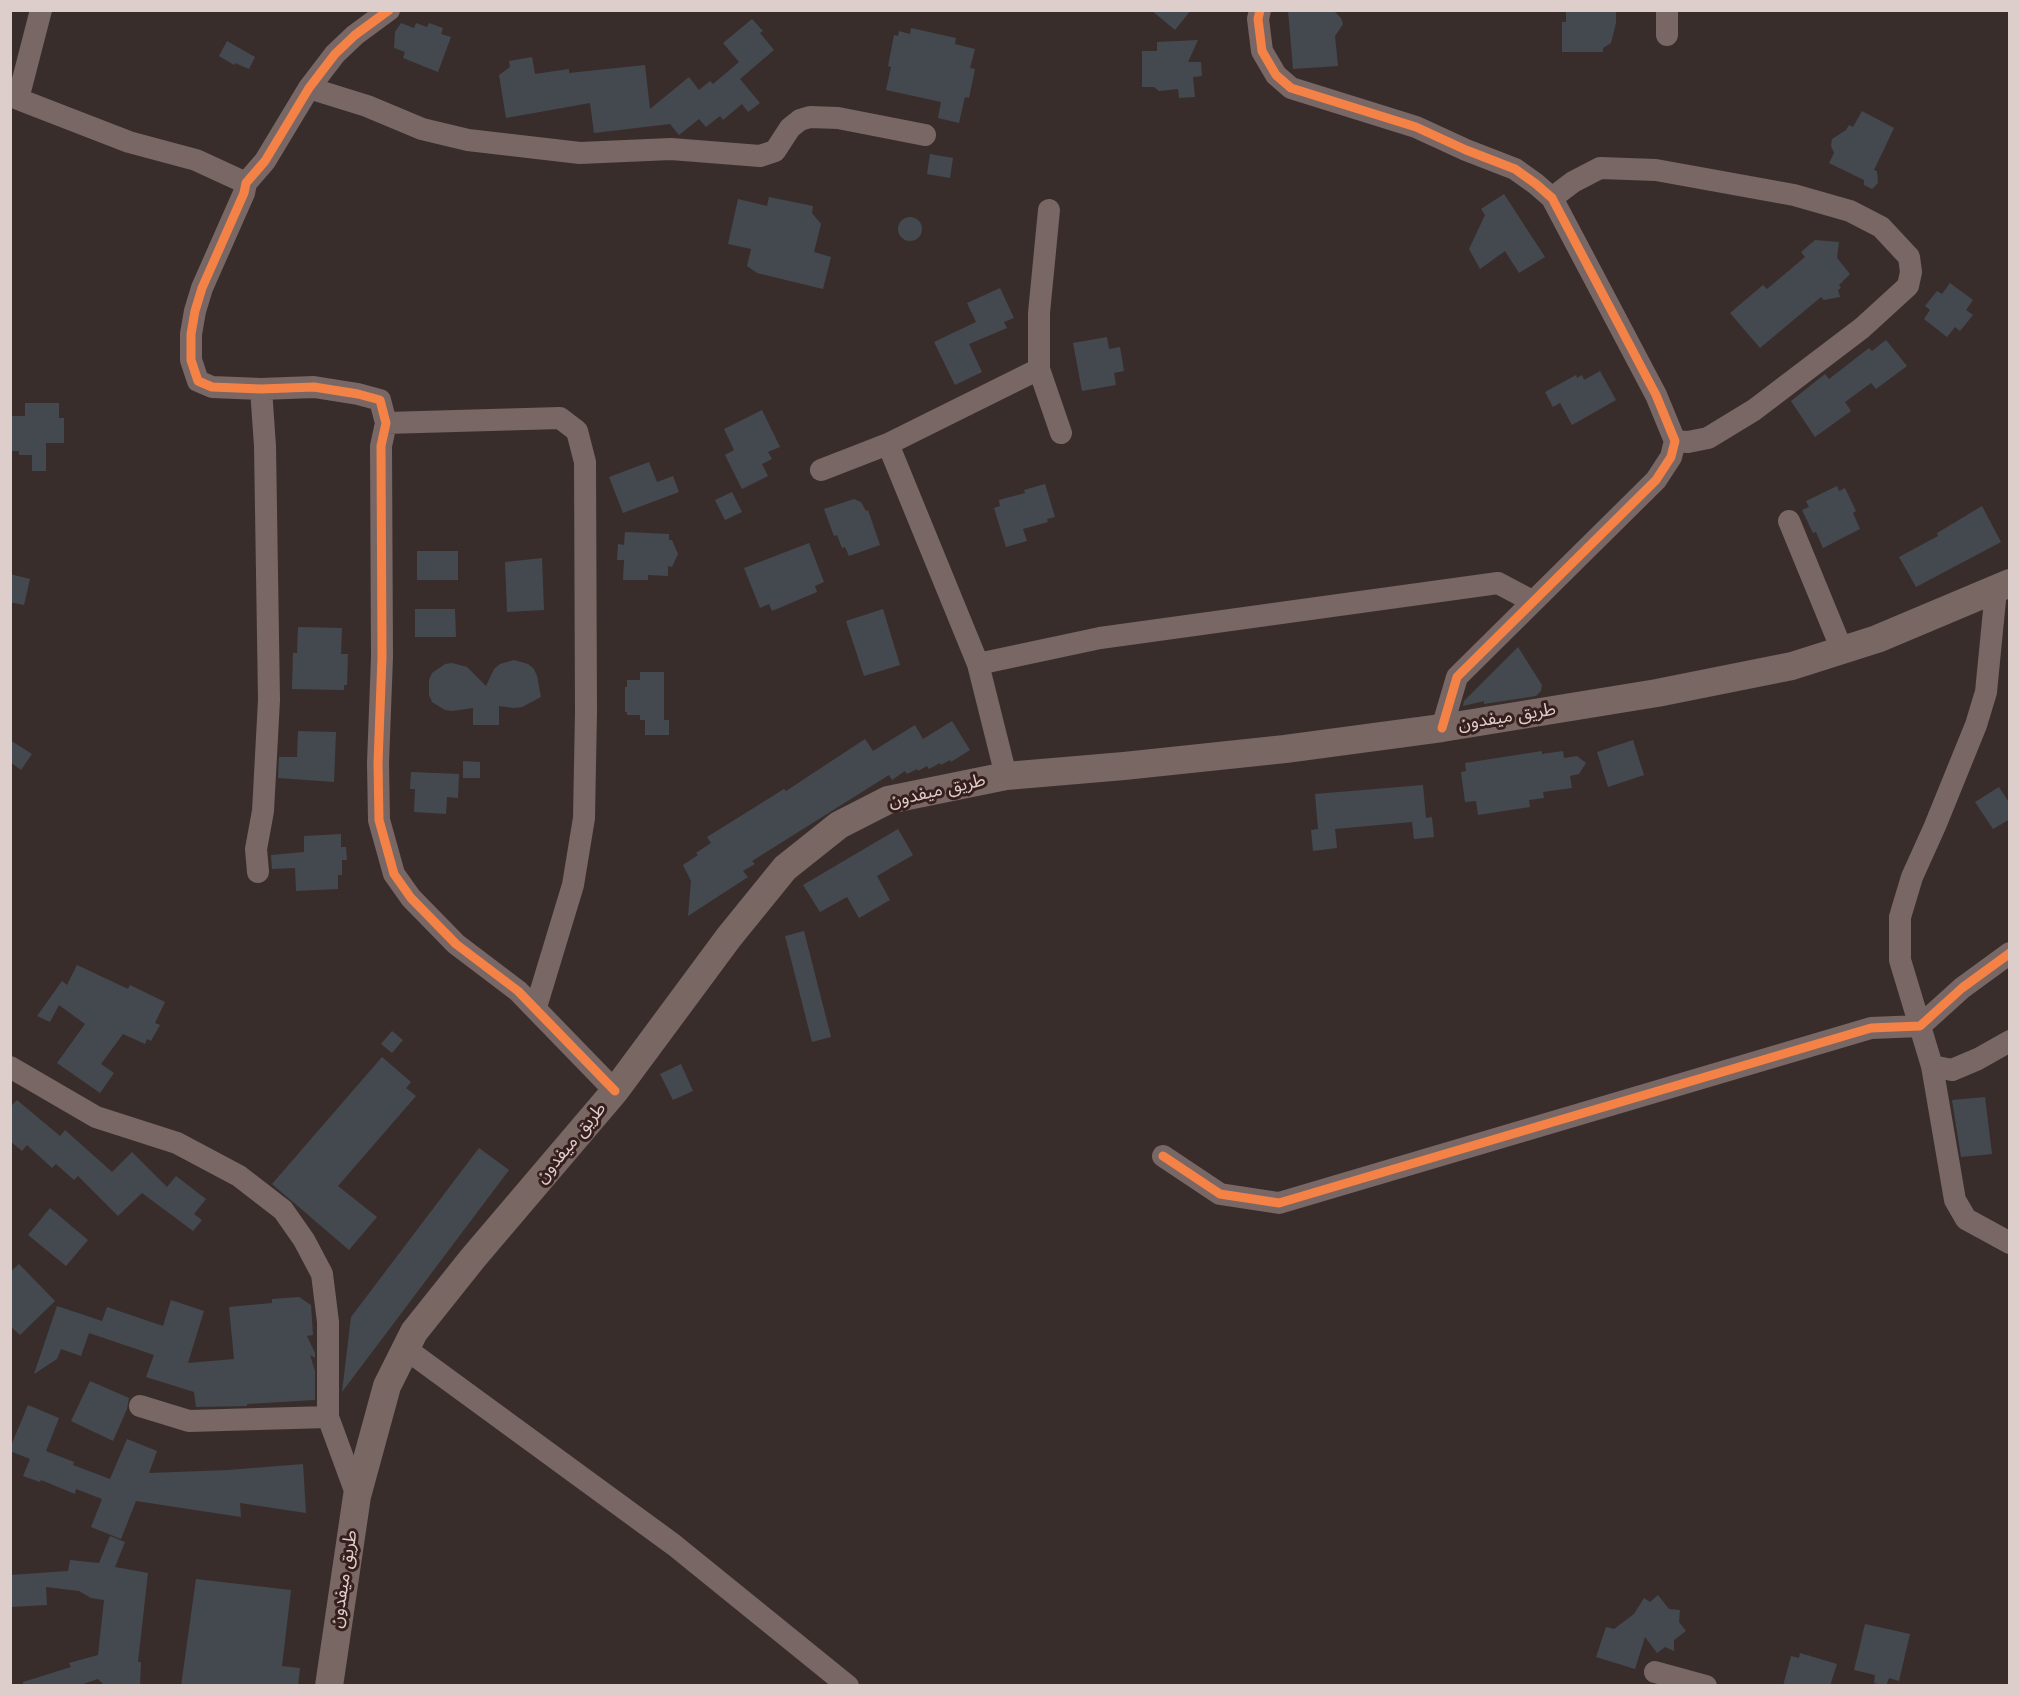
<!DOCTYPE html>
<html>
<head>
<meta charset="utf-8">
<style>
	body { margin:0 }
	#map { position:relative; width:2020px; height:1696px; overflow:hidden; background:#392d2b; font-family:"Libre Baskerville",serif }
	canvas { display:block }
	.frame { position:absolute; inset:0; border:12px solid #ddcdcb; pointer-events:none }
</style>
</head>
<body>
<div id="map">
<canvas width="2020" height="1696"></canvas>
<div class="frame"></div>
</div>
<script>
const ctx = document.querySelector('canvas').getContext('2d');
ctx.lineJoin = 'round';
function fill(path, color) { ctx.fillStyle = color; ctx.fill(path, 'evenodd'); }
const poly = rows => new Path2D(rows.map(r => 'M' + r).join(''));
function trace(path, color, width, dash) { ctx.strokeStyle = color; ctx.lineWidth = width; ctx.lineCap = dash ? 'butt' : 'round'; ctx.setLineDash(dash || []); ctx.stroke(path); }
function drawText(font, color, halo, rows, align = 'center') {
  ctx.font = font + ' "Libre Baskerville","Noto Sans Arabic",serif'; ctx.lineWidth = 6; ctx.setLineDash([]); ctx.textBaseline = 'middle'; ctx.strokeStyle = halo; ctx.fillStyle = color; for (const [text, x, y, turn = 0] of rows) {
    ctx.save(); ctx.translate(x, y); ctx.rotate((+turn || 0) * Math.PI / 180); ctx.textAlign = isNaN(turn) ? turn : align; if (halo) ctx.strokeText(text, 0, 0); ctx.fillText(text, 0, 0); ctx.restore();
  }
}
const building = poly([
	[1151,10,1191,10,1175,30],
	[1288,10,1333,10,1341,18,1343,24,1335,36,1338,66,1293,69],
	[1566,10,1616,10,1616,23,1611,43,1603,48,1603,52,1562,52,1562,22,1566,22],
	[752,19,763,31,760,33,774,50,740,79,760,103,748,112,742,104,723,120,720,116,706,127,699,119,679,135,670,124,594,133,590,103,506,118,499,75,510,67,509,61,532,57,535,74,569,69,569,73,645,65,650,109,689,77,699,90,710,81,713,84,739,62,723,43],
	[401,23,414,28,416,23,427,27,429,23,443,28,441,34,451,37,438,72,403,58,405,52,394,48,395,32],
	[911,28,956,38,955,44,975,49,970,68,975,69,969,98,965,97,959,123,938,118,941,102,886,90,891,67,888,66,894,35,898,36,899,31,910,34],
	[1198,40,1188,62,1201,62,1202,76,1193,77,1195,97,1179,98,1178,89,1159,91,1154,87,1142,87,1142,51,1157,51,1157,42],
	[227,41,255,57,249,69,235,63,234,65,219,56],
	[1862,111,1894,128,1874,170,1877,171,1878,183,1872,189,1864,185,1864,180,1829,163,1834,153,1831,146,1832,139,1846,130,1849,125,1853,127],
	[930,154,953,158,950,178,927,174],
	[1504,194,1545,257,1519,273,1505,251,1480,269,1469,249,1485,215,1481,209],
	[769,197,813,206,812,213,821,224,814,252,831,257,823,289,757,273,747,266,751,249,728,244,738,199,767,206],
	'898 229a12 12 0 1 1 24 0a12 12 0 1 1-24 0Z',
	[1815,240,1839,242,1837,258,1850,274,1839,285,1841,288,1838,290,1840,297,1824,300,1821,297,1760,348,1730,313,1763,285,1767,289,1805,257,1801,252],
	[1950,283,1973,300,1966,310,1973,315,1960,331,1955,327,1947,337,1924,319,1930,310,1925,306,1937,291,1942,294],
	[1000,288,1014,318,1004,322,1007,328,969,344,982,372,955,385,934,342,976,322,967,303],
	[1107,337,1109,349,1120,347,1124,371,1114,373,1116,385,1082,391,1073,343],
	[1886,340,1907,366,1876,389,1871,383,1845,402,1851,411,1815,437,1791,401,1825,374,1829,379,1869,348,1872,351],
	[1600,371,1616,400,1572,425,1560,403,1553,407,1545,392,1576,375,1577,378,1582,375,1584,380],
	[25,403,59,403,59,418,64,418,64,443,46,443,46,471,32,471,32,455,19,455,19,451,11,451,10,416,25,416],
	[762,410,780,447,768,452,772,459,762,464,768,476,742,489,725,455,734,450,724,429],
	[649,462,657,482,673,476,679,492,623,513,609,477],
	[1045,484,1055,517,1047,519,1048,522,1023,529,1027,541,1006,547,994,508,1000,506,999,500,1025,493,1024,490],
	[1837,486,1839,491,1845,488,1856,511,1853,513,1860,529,1823,548,1816,532,1813,533,1802,510,1809,507,1806,501],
	[732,492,742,512,725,520,715,500],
	[854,499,861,502,866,511,868,510,880,545,849,556,845,547,842,548,837,535,834,536,824,509],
	[1982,506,2001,542,1916,587,1899,557,1938,536,1937,533],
	[625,532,669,534,669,540,672,540,678,554,672,567,668,566,668,576,648,575,648,580,623,580,624,560,617,560,618,544,624,545],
	[809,543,824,582,815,586,817,592,772,611,769,604,760,608,744,568],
	[417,551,458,551,458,580,417,580],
	[542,558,544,610,507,612,505,562],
	[10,574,30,579,24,605,10,602],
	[415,609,455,609,456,637,415,637],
	[883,609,900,665,864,676,846,621],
	[298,627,342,628,341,654,348,654,347,685,344,685,344,690,292,689,293,653,297,653],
	[1518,647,1542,685,1541,691,1536,696,1484,704,1484,701,1463,706,1464,701],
	[514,660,528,664,534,669,537,676,541,697,522,707,514,708,499,706,499,725,473,725,473,708,452,711,445,710,432,702,429,695,429,680,432,673,445,664,452,663,467,667,486,686,494,669,500,664],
	[640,672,664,672,664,720,669,720,669,735,645,735,645,720,640,720,640,715,627,715,627,712,625,712,625,687,627,687,627,680,640,680],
	[952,721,970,750,951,762,950,760,941,765,940,763,929,769,927,766,918,771,917,769,907,774,905,771,892,780,889,775,752,861,755,864,743,871,748,877,688,916,691,881,683,865,698,855,696,853,711,843,707,837,784,789,786,791,865,739,873,751,915,725,923,739],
	[298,731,336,732,334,782,278,778,279,757,297,757],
	[10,740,32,754,21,770,10,762],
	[1633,740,1644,775,1608,787,1597,752],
	[1542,751,1542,754,1563,751,1564,758,1577,756,1586,763,1579,774,1570,776,1572,788,1543,792,1544,798,1529,800,1530,807,1478,815,1476,801,1465,802,1461,772,1466,771,1465,763],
	[463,761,480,762,480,778,463,778],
	[411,772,459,774,458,798,447,797,446,814,414,812,415,789,410,789],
	[1423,785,1426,818,1432,817,1434,837,1414,839,1412,822,1335,829,1337,848,1313,851,1311,830,1318,829,1315,794],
	[1999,787,2010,804,2010,819,1993,829,1975,802],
	[898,829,913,855,877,876,890,900,859,918,847,897,820,912,803,885],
	[341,834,341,847,346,847,347,860,342,860,342,875,338,875,338,889,296,891,295,868,272,869,271,855,304,852,304,836],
	[804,931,831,1037,812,1042,785,936],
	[77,965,128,989,130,985,165,1002,155,1023,160,1025,151,1041,147,1039,145,1044,123,1034,101,1064,114,1073,100,1093,57,1063,85,1024,59,1005,50,1022,37,1016,62,981,67,985],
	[392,1031,403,1040,392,1053,381,1044],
	[382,1057,411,1082,406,1088,416,1096,338,1186,377,1217,349,1250,272,1184],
	[681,1064,693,1091,673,1100,660,1074],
	[1985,1097,1992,1154,1961,1157,1952,1100],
	[17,1100,60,1136,65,1130,112,1172,132,1152,167,1187,176,1176,206,1199,194,1214,202,1220,193,1231,142,1193,118,1216,78,1176,74,1180,56,1164,52,1168,27,1145,22,1151,10,1141,10,1107],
	[479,1148,509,1170,342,1392,351,1317],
	[50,1208,88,1240,66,1266,28,1235],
	[19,1264,55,1301,20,1335,10,1326,10,1272],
	[299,1297,311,1305,313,1335,307,1336,315,1353,315,1358,310,1355,315,1371,315,1400,247,1404,247,1406,196,1407,194,1392,146,1377,154,1355,89,1333,81,1356,61,1349,57,1359,34,1374,57,1306,102,1321,107,1307,163,1326,171,1300,204,1311,188,1363,234,1359,229,1307,272,1303,272,1299],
	[90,1381,129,1398,127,1409,113,1441,71,1421],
	[28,1405,59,1418,46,1451,74,1462,73,1465,110,1479,127,1439,157,1451,149,1473,228,1470,303,1464,306,1513,240,1503,241,1517,136,1501,121,1539,91,1527,102,1499,76,1489,75,1494,41,1480,40,1482,23,1476,30,1459,10,1451,10,1448],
	[110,1536,125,1542,115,1567,148,1573,138,1662,141,1662,140,1686,105,1686,98,1679,77,1686,23,1686,23,1682,71,1667,69,1663,98,1655,104,1600,91,1598,79,1591,46,1587,47,1605,10,1607,10,1575,68,1571,70,1560,99,1563],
	[196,1579,291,1590,282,1666,300,1668,298,1686,181,1686],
	[1658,1595,1669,1609,1680,1610,1679,1622,1686,1631,1674,1640,1674,1651,1665,1647,1657,1653,1645,1637,1635,1669,1596,1657,1606,1627,1614,1629,1634,1614,1644,1598,1650,1602],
	[1865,1624,1910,1634,1899,1681,1889,1678,1886,1686,1874,1683,1875,1675,1854,1670],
	[1800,1653,1837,1664,1830,1686,1783,1686,1791,1656,1799,1658]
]);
const minor = poly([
	[389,10,355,35,335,54,309,88,265,161,246,183,244,193,202,288,195,311,191,334,191,360,198,381,212,387,261,389,314,387,358,394,380,400,386,423,381,446,382,657,378,763,379,820,394,874,411,898,456,944,518,991,615,1091],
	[1260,10,1258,19,1262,51,1276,75,1291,88,1416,127,1466,150,1515,169,1536,184,1552,198,1656,395,1675,441,1671,457,1656,480,1457,677,1442,728],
	[1667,10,1667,35],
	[309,88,367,106,422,129,468,140,580,153,671,149,760,156,775,151,790,128,800,120,810,117,838,118,925,135],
	[10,95,18,99,41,10],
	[18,99,129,142,196,160,246,183],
	[1552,198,1573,182,1600,168,1656,170,1794,195,1850,211,1881,227,1909,257,1911,272,1908,286,1862,328,1754,410,1708,438,1688,442,1675,441],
	[1039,369,1061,433],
	[386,423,560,418,577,431,585,462,586,712,584,818,573,885,536,1007],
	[888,444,978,664,1006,776],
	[821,470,888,444,1039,369,1039,313,1049,210],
	[1789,521,1842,650],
	[1996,590,1986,692,1976,725,1935,826,1912,877,1900,917,1900,960,1932,1066,1955,1200,1966,1219,2010,1243],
	[978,664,1100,638,1498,583,1532,601],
	[258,872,256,849,263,811,269,700,265,446,261,389],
	[1932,1066,1952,1070,1978,1059,2010,1041],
	[10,1067,96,1117,177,1143,239,1176,283,1210,304,1240,322,1274,328,1322,328,1417,357,1496],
	[1163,1156,1220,1194,1279,1203,1871,1028,1920,1026,1962,988,2010,953],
	[406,1349,674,1545,848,1686],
	[140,1406,189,1421,328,1417],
	[1655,1672,1706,1686]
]);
const major = poly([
	[329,1686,357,1496,387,1386,414,1332,473,1258,615,1091,729,937,785,868,839,825,888,800,1006,776,1124,766,1285,749,1442,728,1657,693,1792,666,1877,639,2010,583]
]);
const cycleway = poly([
	[389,10,355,35,335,54,309,88,265,161,246,183,244,193,202,288,195,311,191,334,191,360,198,381,212,387,261,389,314,387,358,394,380,400,386,423,381,446,382,657,378,763,379,820,394,874,411,898,456,944,518,991,615,1091],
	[1260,10,1258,19,1262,51,1276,75,1291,88,1416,127,1466,150,1515,169,1536,184,1552,198,1656,395,1675,441,1671,457,1656,480,1457,677,1442,728],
	[1163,1156,1220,1194,1279,1203,1871,1028,1920,1026,1962,988,2010,953]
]);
const streetNames = [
	["طريق ميفدون",1507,717,-9],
	["طريق ميفدون",937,791,-13],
	["طريق ميفدون",571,1143,-50],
	["طريق ميفدون",344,1579,-81]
];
fill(building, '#44494f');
trace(minor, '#786764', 22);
trace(major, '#796764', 28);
trace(cycleway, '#f48246', 9);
drawText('18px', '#ddcdcb', '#351e1b', streetNames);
</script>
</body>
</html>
